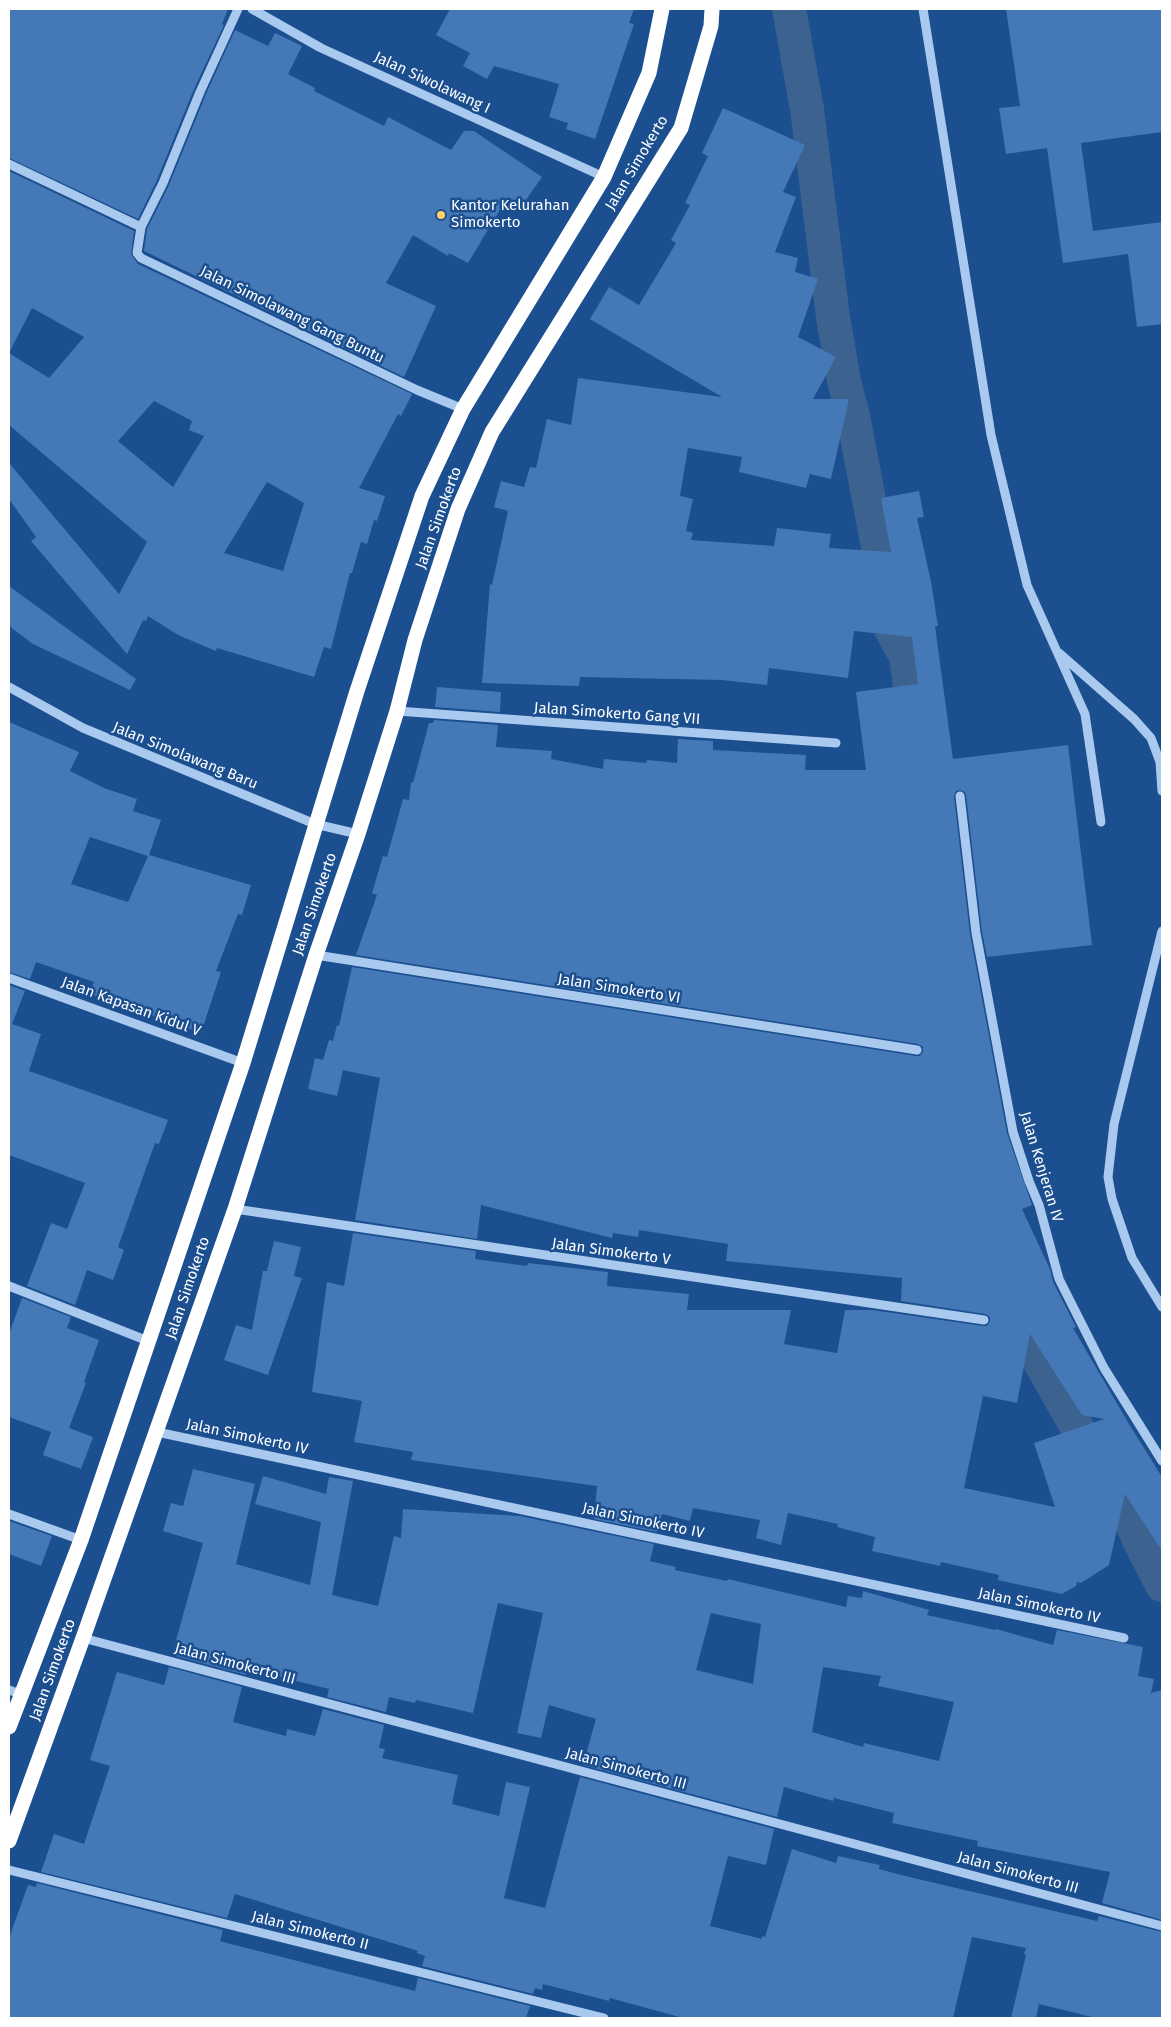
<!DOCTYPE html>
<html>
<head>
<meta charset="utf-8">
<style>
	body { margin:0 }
	#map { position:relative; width:1171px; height:2027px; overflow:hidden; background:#1b4f8f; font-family:"Fira Sans",sans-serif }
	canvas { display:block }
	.frame { position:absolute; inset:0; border:10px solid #fff; pointer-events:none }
</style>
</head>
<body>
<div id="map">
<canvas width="1171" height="2027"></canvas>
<div class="frame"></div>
</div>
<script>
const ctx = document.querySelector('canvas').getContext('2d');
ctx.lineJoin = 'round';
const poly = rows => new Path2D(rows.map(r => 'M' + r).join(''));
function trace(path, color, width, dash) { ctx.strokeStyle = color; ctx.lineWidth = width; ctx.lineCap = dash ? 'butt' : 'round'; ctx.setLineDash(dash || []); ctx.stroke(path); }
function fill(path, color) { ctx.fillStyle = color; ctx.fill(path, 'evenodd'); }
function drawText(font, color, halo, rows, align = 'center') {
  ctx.font = font + ' "Fira Sans",sans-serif'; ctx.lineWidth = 5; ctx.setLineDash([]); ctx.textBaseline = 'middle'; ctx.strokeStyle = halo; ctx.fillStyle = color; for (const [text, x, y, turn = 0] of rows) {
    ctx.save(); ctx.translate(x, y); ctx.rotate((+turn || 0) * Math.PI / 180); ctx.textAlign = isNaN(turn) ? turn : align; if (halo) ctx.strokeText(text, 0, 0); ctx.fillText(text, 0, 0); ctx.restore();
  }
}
const canal = poly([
	[789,9,807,109,833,317,844,381,853,416,879,552,890,627,906,657,916,730],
	[1006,1302,1087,1445,1115,1484,1139,1540,1162,1585]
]);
const building = poly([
	[9,9,228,9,222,24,224,25,194,89,157,180,138,219,9,158],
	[450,9,634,9,629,23,634,24,595,139,566,129,568,123,549,117,559,84,494,66,487,79,463,66,470,53,436,35],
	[1006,9,1162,9,1162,132,1081,143,1093,231,1162,222,1162,324,1137,327,1128,254,1063,263,1047,148,1006,154,999,108,1020,106],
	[235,30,268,46,275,33,302,46,288,74,315,88,314,91,384,126,388,117,451,150,464,131,474,131,542,177,521,207,507,198,468,263,449,253,448,256,413,235,386,283,436,306,404,377,144,251,147,229,169,185,206,94],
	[723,108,805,145,783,192,796,197,775,252,798,258,795,272,818,279,798,337,836,357,813,399,849,399,831,479,810,474,806,488,739,472,742,457,688,448,680,496,693,499,686,531,693,533,691,540,774,546,777,528,831,534,829,548,891,552,881,498,919,491,924,517,917,518,931,582,938,626,935,626,953,759,1068,745,1092,945,987,957,982,932,966,795,965,792,960,790,956,791,954,797,970,934,1007,1133,1032,1205,1022,1209,1050,1269,1053,1282,1076,1327,1073,1328,1129,1424,1162,1477,1162,1551,1125,1494,1109,1565,1081,1583,1077,1582,1076,1586,1062,1594,998,1580,999,1575,941,1562,940,1566,872,1551,875,1537,837,1527,838,1524,788,1513,781,1545,756,1538,760,1520,693,1508,690,1521,662,1514,657,1532,594,1519,597,1486,411,1460,413,1452,354,1442,362,1401,312,1392,327,1282,344,1286,353,1233,476,1251,475,1259,527,1266,528,1263,608,1272,607,1286,689,1294,687,1310,791,1310,784,1344,837,1353,845,1310,872,1310,983,1326,987,1326,990,1321,990,1317,985,1314,901,1301,902,1278,726,1261,728,1244,639,1230,638,1237,613,1233,612,1238,481,1205,477,1239,355,1220,380,1078,343,1070,337,1096,308,1089,315,1058,323,1060,329,1040,333,1041,337,1025,339,1026,352,967,916,1056,920,1056,923,1051,923,1047,918,1044,356,955,377,895,372,893,383,856,387,857,403,799,409,800,411,782,413,783,429,723,433,723,434,720,498,725,496,747,552,751,551,759,603,769,604,759,646,763,647,760,677,763,678,739,713,741,713,750,806,755,805,770,866,770,856,692,918,684,912,637,854,631,848,678,769,668,767,685,722,680,580,677,579,686,482,683,490,584,492,585,508,511,494,507,501,481,524,487,530,467,536,468,547,419,571,425,578,378,722,397,590,319,609,287,639,305,676,243,671,240,690,205,685,203,708,156,702,153],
	[1030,1334,1082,1415,1104,1419,1034,1443,1055,1507,964,1488,983,1396,1017,1403],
	[9,171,134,231,131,254,138,264,412,394,401,416,398,414,359,488,385,496,377,521,374,520,367,544,361,542,352,573,350,573,331,649,324,647,314,677,217,648,216,651,178,635,148,616,146,621,143,620,127,654,31,541,36,537,9,499,9,463,119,594,147,542,9,425],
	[32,308,84,337,49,378,9,353],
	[154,401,192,421,189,430,204,436,173,487,118,441],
	[267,482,304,503,283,571,224,553],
	[9,586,136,679,130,690,33,644,9,626],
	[437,687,501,692,500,712,435,707],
	[9,722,79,752,70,771,104,788,137,799,133,811,161,820,149,855,251,885,242,915,238,914,216,971,221,972,201,1033,90,994,94,982,36,962,30,979,9,972],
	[90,837,148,856,128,902,71,884],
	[9,985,25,991,12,1024,41,1034,29,1071,168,1120,159,1144,155,1143,118,1247,124,1250,113,1280,87,1270,75,1305,27,1286,51,1223,67,1229,85,1183,9,1155],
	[274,1241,301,1247,294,1276,302,1278,268,1375,224,1360,236,1325,252,1330,263,1271,267,1271],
	[22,1298,71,1317,67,1328,99,1340,84,1382,86,1383,69,1428,93,1437,81,1469,43,1455,51,1432,9,1417,9,1334],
	[193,1469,255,1484,236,1564,310,1585,321,1522,255,1504,263,1476,326,1494,329,1477,353,1481,332,1595,378,1606,394,1536,401,1538,403,1509,520,1516,654,1544,650,1561,676,1567,675,1570,727,1581,728,1579,846,1607,848,1596,862,1598,863,1591,929,1610,927,1615,995,1630,996,1629,1053,1645,1057,1630,1143,1647,1138,1676,1154,1679,1151,1693,1162,1690,1162,1920,1102,1903,1110,1872,977,1846,978,1841,892,1823,894,1813,834,1798,833,1801,784,1787,777,1817,583,1765,596,1719,549,1705,541,1738,517,1733,543,1613,498,1603,473,1713,416,1700,415,1703,389,1697,386,1712,327,1697,329,1689,247,1669,246,1675,172,1655,203,1543,163,1531,171,1503,183,1506],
	[711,1613,761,1624,753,1684,696,1670],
	[823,1667,881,1676,878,1686,954,1702,939,1761,864,1743,863,1747,812,1732],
	[9,1521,52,1536,41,1566,9,1554],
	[169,1667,242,1687,233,1722,286,1736,287,1729,315,1736,323,1709,384,1725,379,1748,385,1749,382,1758,458,1775,452,1804,499,1816,506,1782,530,1787,504,1898,545,1908,580,1777,774,1829,766,1865,728,1856,710,1926,762,1939,762,1936,765,1937,792,1849,836,1863,838,1856,880,1865,879,1869,901,1875,1097,1921,1099,1916,1162,1932,1162,2018,1096,2018,1039,2004,1036,2018,1011,2018,1026,1955,1024,1954,1026,1948,972,1937,953,2018,683,2018,610,1998,609,2001,543,1984,542,1990,535,1988,533,1994,422,1966,425,1956,417,1953,418,1951,235,1894,227,1918,41,1872,54,1834,84,1844,110,1766,90,1760,117,1672,164,1685],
	[37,1883,223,1930,220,1941,227,1943,415,1991,418,1978,530,2006,526,2018,9,2018,9,1938,28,1885,36,1887]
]);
const minor = poly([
	[252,9,321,48,604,177],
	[923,9,991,435,1027,585,1085,714,1101,822],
	[9,164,141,227,163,183,200,92,238,9],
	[141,227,137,253,141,258,417,390,463,409],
	[1059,653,1134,719,1151,738,1160,762,1162,791],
	[9,687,83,728,315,824,358,834],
	[397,711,836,743],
	[960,796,976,933,1013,1132,1029,1181,1039,1205,1059,1279,1104,1368,1162,1461],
	[1162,931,1114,1124,1108,1177,1112,1199,1132,1258,1162,1307],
	[316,955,917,1050],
	[9,978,243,1063],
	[235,1209,984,1320],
	[9,1286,148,1341],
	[157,1432,1124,1638],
	[9,1514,81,1540],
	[83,1638,1162,1926],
	[9,1690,21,1694],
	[9,1870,604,2018]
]);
const highway = poly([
	[9,1727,81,1540,243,1063,357,691,422,496,463,409,604,177,649,73,662,9],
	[9,1841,83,1638,235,1209,316,955,358,834,397,711,415,640,458,509,492,432,681,128,711,26,712,9]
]);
const markers = [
	[441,215,5,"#ffd166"]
];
const streetNames = [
	["Jalan Siwolawang I",432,83,25],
	["Jalan Simokerto",637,163,-59],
	["Jalan Simolawang Gang Buntu",292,315,26],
	["Jalan Simokerto",439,518,-70],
	["Jalan Simokerto Gang VII",617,714,4],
	["Jalan Simolawang Baru",185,756,22],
	["Jalan Simokerto",315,904,-71],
	["Jalan Simokerto VI",619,989,9],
	["Jalan Kapasan Kidul V",131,1007,20],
	["Jalan Kenjeran IV",1041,1167,73],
	["Jalan Simokerto V",611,1252,8],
	["Jalan Simokerto",188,1288,-71],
	["Jalan Simokerto IV",247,1437,12],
	["Jalan Simokerto IV",643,1521,12],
	["Jalan Simokerto IV",1039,1606,12],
	["Jalan Simokerto III",235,1664,15],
	["Jalan Simokerto",53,1670,-70],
	["Jalan Simokerto III",626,1769,15],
	["Jalan Simokerto III",1018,1873,15],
	["Jalan Simokerto II",310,1931,14]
];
const poiNames = [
	["Kantor Kelurahan",451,206],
	["Simokerto",451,223]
];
trace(canal, '#3c6290', 34);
fill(building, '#4478b7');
trace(minor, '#a9c9ee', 9);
trace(highway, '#fff', 15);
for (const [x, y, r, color] of markers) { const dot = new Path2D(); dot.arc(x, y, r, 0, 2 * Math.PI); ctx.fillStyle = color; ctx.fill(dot); trace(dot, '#1b4f8f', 2); }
drawText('15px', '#fff', '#1b4f8f', streetNames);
drawText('15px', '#fff', '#1b4f8f', poiNames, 'left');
</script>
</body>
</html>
